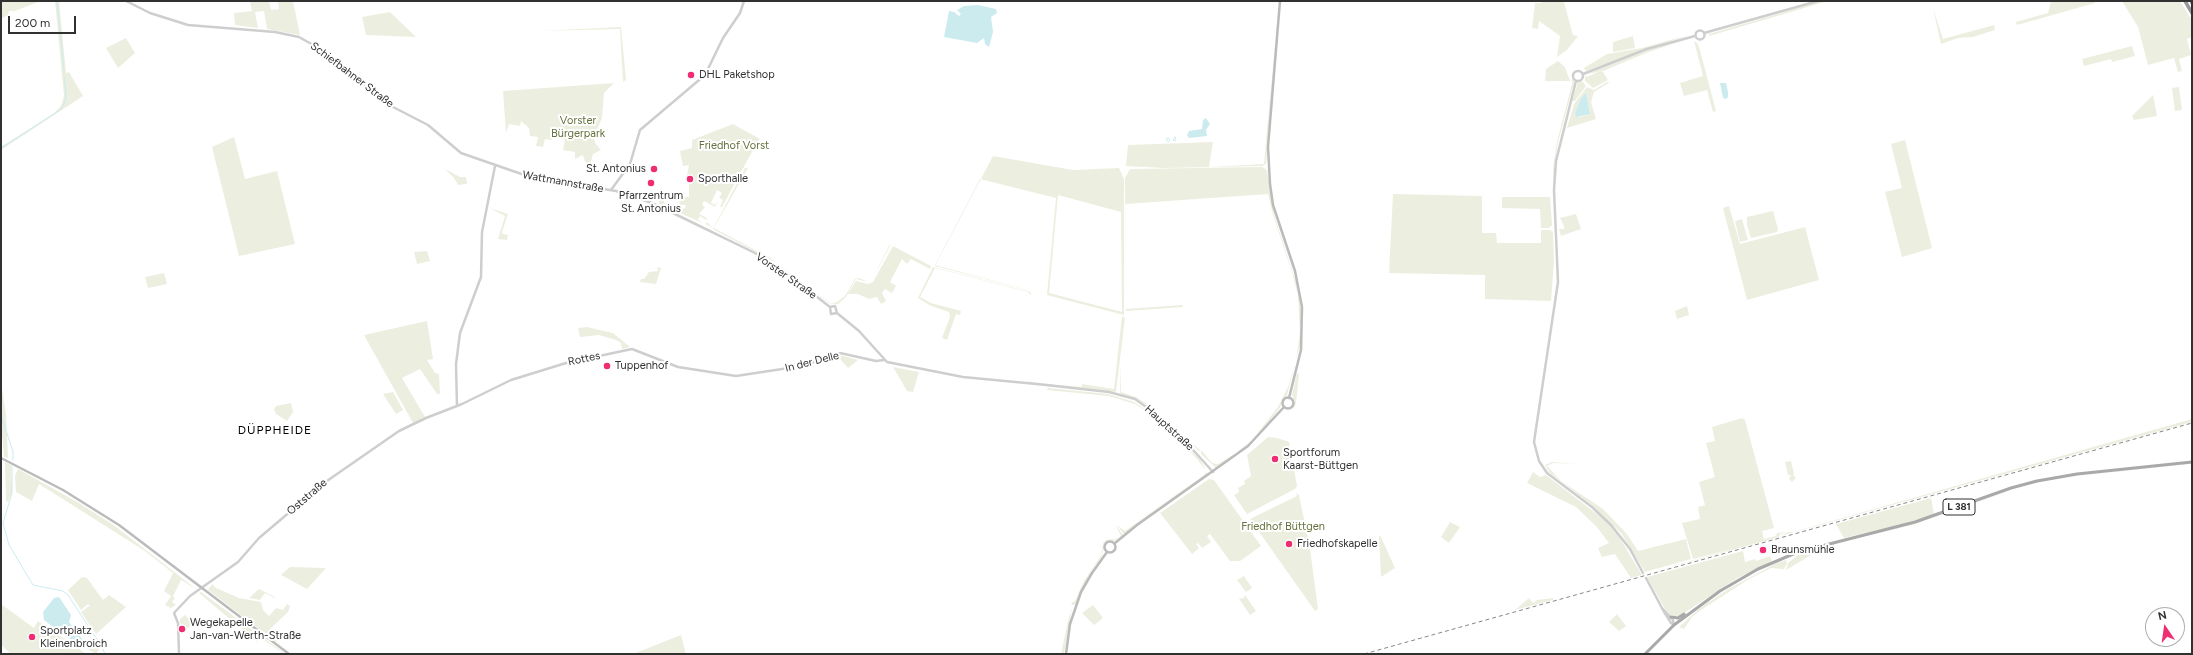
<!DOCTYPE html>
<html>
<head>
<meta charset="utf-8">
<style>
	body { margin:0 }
	#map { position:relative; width:2193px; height:655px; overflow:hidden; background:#fff; font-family:Figtree,sans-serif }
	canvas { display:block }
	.frame { position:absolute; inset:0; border:2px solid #313131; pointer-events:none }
	.north { position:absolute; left:2145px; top:607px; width:40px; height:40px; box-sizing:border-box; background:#fff; border:1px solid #adadad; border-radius:50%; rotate:347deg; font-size:11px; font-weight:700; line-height:16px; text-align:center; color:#313131 }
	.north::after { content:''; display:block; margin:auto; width:14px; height:18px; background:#ef2d72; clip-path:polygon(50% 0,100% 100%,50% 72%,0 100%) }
	.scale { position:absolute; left:8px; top:16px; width:68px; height:18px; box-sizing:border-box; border:2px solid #313131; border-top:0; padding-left:5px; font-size:12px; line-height:14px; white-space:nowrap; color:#313131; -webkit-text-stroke:3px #fff; paint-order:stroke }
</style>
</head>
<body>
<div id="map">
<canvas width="2193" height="655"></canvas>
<div class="frame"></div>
<div class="north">N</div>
<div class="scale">200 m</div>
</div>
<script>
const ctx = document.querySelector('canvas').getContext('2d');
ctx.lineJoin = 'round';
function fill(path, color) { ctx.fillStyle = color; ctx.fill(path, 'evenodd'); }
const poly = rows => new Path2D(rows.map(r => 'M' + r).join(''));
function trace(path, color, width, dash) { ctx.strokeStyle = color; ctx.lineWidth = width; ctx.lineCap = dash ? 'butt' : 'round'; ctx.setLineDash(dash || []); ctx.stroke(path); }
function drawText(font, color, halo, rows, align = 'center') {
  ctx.font = font + ' Figtree,sans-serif'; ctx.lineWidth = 4; ctx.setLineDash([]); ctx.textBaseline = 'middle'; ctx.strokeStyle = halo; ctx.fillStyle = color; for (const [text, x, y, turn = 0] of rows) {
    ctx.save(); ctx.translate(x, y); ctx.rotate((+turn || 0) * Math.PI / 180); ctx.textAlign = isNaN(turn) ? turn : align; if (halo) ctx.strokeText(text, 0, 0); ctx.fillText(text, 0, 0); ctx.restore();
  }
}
const green = poly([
	[1,1,41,1,15,11,9,11,8,15,1,19],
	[55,1,59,1,66,73,69,72,83,96,1,150,1,147,53,114,61,106,64,96],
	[250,1,269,1,271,10,279,9,278,1,293,1,300,35,267,29,264,11,255,12,258,28,235,25,234,13,252,11],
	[1279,1,1266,164,1262,166,1164,168,1126,166,1128,145,1213,142,1209,167,1264,164],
	[1542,1,1564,2,1573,35,1578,36,1567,50,1557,57,1560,36,1539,21,1538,29,1532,28,1535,3,1541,3],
	[1822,1,1828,1,1709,36,1709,34],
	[2051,1,2095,1,2095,3,2017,25,2016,22,2048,13],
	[2122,1,2180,1,2192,20,2192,37,2187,39,2191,55,2179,59,2182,71,2178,72,2174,58,2148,65,2138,27],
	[1933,8,1943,39,1994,25,1995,30,1973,37,1958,38,1941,44],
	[390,12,416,37,366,35,362,17],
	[621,27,626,80,623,82,620,29,540,31],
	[1688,35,1586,71,1584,68,1607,54,1642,48],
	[1633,36,1635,48,1613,52,1613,42],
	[126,38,135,53,118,68,106,48],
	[1690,38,1646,53,1603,71,1587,74,1648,50],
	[1694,41,1698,44,1701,54,1716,111,1713,112,1707,90,1684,96,1680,83,1703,76],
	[2132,46,2135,56,2112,62,2111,59,2084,66,2082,59],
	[1558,61,1565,67,1570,81,1545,81,1546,69],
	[1600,71,1603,72,1608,80,1593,88,1585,81,1585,76,1587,77],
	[1572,72,1574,83,1558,142,1554,168,1555,227,1553,168,1557,142,1572,84],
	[1578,82,1583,82,1586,86,1575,101,1572,101],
	[1607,82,1610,82,1594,92,1591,102,1596,119,1567,128,1574,104,1587,87,1594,90],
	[1586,92,1590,114,1578,117,1575,113,1580,100],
	[614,83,604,93,602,118,594,137,595,143,601,150,593,154,590,165,585,162,583,155,575,159,575,152,563,150,565,140,553,137,552,140,545,139,543,147,536,146,538,137,530,136,529,128,521,121,520,126,509,124,506,133,503,91],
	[2179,87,2182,110,2175,111,2172,88],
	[2153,95,2157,116,2134,120,2132,116],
	[733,124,760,139,754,144,753,150,722,207,720,207,723,200,719,198,722,193,717,190,711,203,715,205,719,200,715,207,704,201,702,205,705,207,699,214,707,218,706,220,700,216,698,220,705,224,707,222,712,227,659,204,659,201,664,201,664,203,670,204,680,210,685,208,686,205,680,205,678,197,689,197,689,184,692,184,693,176,687,175,689,165,683,166,680,151,692,148,692,140],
	[234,137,245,179,277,171,295,244,239,256,212,147],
	[1905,140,1932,248,1902,257,1885,192,1902,188,1891,144],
	[993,156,1073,170,1119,168,1124,179,1124,315,935,266],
	[980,179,1056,198,1047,295,935,265],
	[1058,195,1121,212,1122,312,1049,293],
	[1262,167,1267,170,1274,215,1296,282,1301,306,1301,340,1299,349,1287,395,1282,400,1281,406,1269,422,1247,445,1216,468,1201,454,1201,450,1212,463,1218,464,1236,453,1253,439,1278,407,1288,387,1296,361,1300,332,1298,295,1292,272,1273,215,1268,194,1125,204,1126,309,1182,305,1183,307,1126,311,1125,178,1130,169],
	[745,168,748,168,890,244,890,246,872,280,868,282,856,279,846,297,838,304,830,304,775,262,713,229],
	[748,168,890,244,872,280,868,282,859,278,855,279,845,296,837,302,831,304,770,258,714,228],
	[445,169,460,177,466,177,467,184,458,185,454,178],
	[1393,194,1482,196,1482,233,1496,233,1497,243,1541,243,1541,230,1550,230,1553,232,1554,261,1551,301,1485,299,1485,275,1389,273],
	[1502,197,1550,197,1552,225,1549,228,1541,228,1540,209,1502,208],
	[1729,206,1740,244,1805,227,1819,280,1747,300,1723,208],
	[490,208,508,214,502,232,503,234,508,235,507,240,498,239,505,216],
	[1773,211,1778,229,1777,232,1751,238,1747,225,1747,217],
	[1576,214,1581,229,1561,236,1559,229,1564,229,1564,226,1560,218],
	[1742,219,1748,240,1740,242,1735,221],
	[893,246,931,266,930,269,911,259,907,264,902,259,890,282,896,286,892,293,885,289,882,293,886,301,881,304,877,297,869,299,858,294,848,294,856,281,868,284,873,282],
	[427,251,430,261,417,264,414,252],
	[657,267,661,268,656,284,640,282,641,279,644,279,649,272,658,271],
	[933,267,1030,292,1031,293,1031,295,1028,292,935,268,920,297,931,303,961,311,960,315,956,314,947,340,942,338,950,317,949,312,931,306,918,298],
	[164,273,167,284,148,288,145,277],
	[1687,306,1689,315,1677,319,1675,311],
	[1122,316,1125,318,1116,392,1024,382,1082,387,1082,384,1114,389],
	[427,321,433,359,427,360,435,373,439,374,440,394,437,394,420,369,402,378,425,417,413,423,364,335],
	[587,327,613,333,630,347,622,349,621,343,616,340,599,335,580,337,578,328],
	[840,355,858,360,848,368,839,358],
	[1121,363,1121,392,1136,397,1150,406,1200,450,1199,451,1150,407,1135,398,1120,393],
	[893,367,919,372,913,392,907,391],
	[1297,373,1299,374,1296,403,1293,411,1295,402,1292,395],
	[1,382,6,414,8,458,4,457,2,435],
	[1048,388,1108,394,1134,402,1149,412,1186,445,1200,460,1205,468,1207,474,1124,534,1117,525,1125,531,1204,475,1206,472,1205,469,1186,446,1147,412,1135,404,1109,396,1047,390],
	[393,392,403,410,396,414,383,394],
	[291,403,293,412,287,421,276,414,274,409,276,406],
	[1742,418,1745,420,1774,528,1762,531,1764,539,1776,536,1777,533,1787,532,1780,534,1779,537,1649,573,1736,548,1693,559,1682,523,1700,519,1698,507,1705,505,1699,482,1715,477,1706,443,1715,441,1712,427],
	[2192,419,2192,422,1780,536,1788,532,1793,532],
	[1268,437,1277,438,1289,442,1297,486,1295,489,1247,514,1234,495,1239,492,1238,488,1245,484,1244,481,1251,476,1247,455],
	[1791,461,1794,474,1793,475,1796,478,1792,482,1789,479,1791,475,1788,475,1785,462],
	[5,462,11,465,12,493,8,502,6,501],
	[1552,462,1577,464,1553,463,1547,466,1561,481,1603,509,1626,533,1638,551,1686,539,1691,559,1645,572,1621,533,1593,506,1549,472,1545,465],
	[2192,463,2192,464,2189,464,2077,476,2030,484,1915,524,1892,530,1835,543,1789,557,1822,546,1915,523,2030,484,2076,476],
	[18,469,79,503,115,526,196,589,181,580,173,596,175,598,172,602,176,605,171,608,165,605,171,596,164,591,173,573,145,551,39,484,32,501,16,492,15,476],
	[1533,472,1540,477,1546,475,1606,521,1618,535,1642,575,1631,578,1615,554,1602,557,1598,548,1609,543,1596,526,1576,507,1527,483],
	[1209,479,1214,480,1261,546,1240,561,1230,561,1210,534,1207,536,1211,542,1202,548,1198,543,1196,544,1199,548,1192,554,1160,513],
	[1296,493,1299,495,1310,549,1318,609,1315,611,1250,519,1297,496],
	[1931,498,1934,514,1903,524,1844,538,1836,524],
	[1450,522,1460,527,1449,543,1441,537],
	[1115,524,1123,535,1116,540,1105,542,1102,556,1090,573,1075,605,1073,605,1071,603,1075,601,1084,581,1102,554,1103,543,1106,540,1116,539,1121,536],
	[1380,535,1395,568,1381,577,1379,537],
	[1838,543,1816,552,1786,570,1788,563,1798,555],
	[1743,551,1745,562,1755,559,1756,561,1770,556,1772,561,1736,579,1678,617,1670,615,1665,609,1647,577],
	[1786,560,1787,563,1784,569,1771,568,1749,579,1701,610,1692,617,1684,629,1679,627,1700,608,1730,588,1775,564,1782,561,1783,564,1783,561],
	[290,567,326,568,307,589,281,575],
	[1244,576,1252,588,1246,592,1237,580],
	[82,577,87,578,103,600,109,595,126,607,96,634,81,612,89,606,91,607,88,604,81,610,68,590],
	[212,584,216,588,239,598,261,602,263,610,269,616,276,608,283,610,287,604,290,606,288,612,270,629,278,639,276,642,208,590],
	[259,589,275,597,275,598,265,593,260,600,249,598],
	[201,592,284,653,284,654,261,638,257,642,199,593],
	[1245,595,1256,611,1250,615,1239,599,1244,598],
	[1529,598,1533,603,1537,600,1553,598,1553,600,1515,610],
	[1,604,34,628,38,621,86,654,11,654,1,645],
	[1093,605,1103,618,1094,625,1082,613],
	[1072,608,1064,654,1061,654,1068,621],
	[1617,614,1626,626,1619,631,1609,622],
	[185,615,193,623,186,630,180,623,180,619],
	[681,635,686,654,633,654],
	[88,640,100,648,96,654,83,646]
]);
const water = poly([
	[978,5,996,9,997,13,991,17,993,32,989,47,985,44,984,38,977,43,944,37,949,11,954,12,959,16,961,14,957,10,964,6],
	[1720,83,1726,83,1728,92,1728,97,1726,99,1723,98],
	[1586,92,1590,114,1576,117,1575,113,1580,100],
	[1206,118,1210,124,1206,130,1207,136,1189,138,1187,135,1189,131,1202,129,1203,120],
	[59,597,71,615,69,622,83,640,80,645,56,630,65,625,56,629,44,620,43,612,54,598]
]);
const stream = poly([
	[57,1,64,71],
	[1175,137,1176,140,1174,141,1173,139,1175,137],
	[1168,138,1170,140,1168,142,1166,139,1168,138],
	[1,148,60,110,65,102,66,94,64,76],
	[1,415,13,452,13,460],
	[12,466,12,493,3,523,9,545,33,585,63,591,68,595,102,647,105,654]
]);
const tertiary = poly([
	[126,1,150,13,188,25,275,32,299,37,322,50,393,107,428,125,461,153,533,178,616,191,652,203,677,215,755,253,785,272,830,307,835,306,837,313,859,331,887,362,963,377,1047,385],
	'1695.5 35a4.5 4.5 0 1 1 9 0a4.5 4.5 0 1 1-9 0Z',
	[1704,33,1818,1],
	'1573 76a5 5 0 1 1 10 0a5 5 0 1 1-10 0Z',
	[1583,74,1647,49,1695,36],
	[1576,81,1556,161,1554,190,1558,282,1534,442,1539,461,1547,473,1592,507,1611,525,1630,549,1643,573],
	[611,190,630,164,640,130,705,75,723,38,740,13,744,1],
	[830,307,831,314,837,313],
	[1028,383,1109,392,1135,399,1149,409,1184,440,1213,472],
	[457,406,456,364,460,333,481,277,482,232,495,166],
	[1646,578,1663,610,1671,623,1674,625],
	[1662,608,1673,620,1674,625],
	[179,654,178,623,174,613,190,596,238,562,259,538,324,483,399,431,426,418,462,404,511,380,566,363,632,349,678,367,736,376,802,366,840,353,876,361,884,360]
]);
const secondary = poly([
	[1280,1,1268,147,1270,184,1273,205,1295,271,1302,307,1301,350,1289,398],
	'1282.5 403a5.5 5.5 0 1 1 11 0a5.5 5.5 0 1 1-11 0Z',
	[1,458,63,490,119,525,289,654],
	'1104.5 547a5.5 5.5 0 1 1 11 0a5.5 5.5 0 1 1-11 0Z',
	[1115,543,1137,525,1248,446,1284,407],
	[1066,654,1070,624,1081,592,1092,573,1107,552]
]);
const primary = poly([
	[1671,617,1678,618,1684,614],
	[1645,654,1674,625,1720,591,1758,569,1798,552,1915,522,2011,488,2037,481,2077,474,2192,462]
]);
const motorway = poly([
	[2185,1,2192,13],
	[2191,1,2192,3]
]);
const rail = poly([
	[1364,654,2192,423]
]);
const markers = [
	[691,75,4,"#ef2d72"],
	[654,169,4,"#ef2d72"],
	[690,179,4,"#ef2d72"],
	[651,183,4,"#ef2d72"],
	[607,366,4,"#ef2d72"],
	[1275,459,4,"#ef2d72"],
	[1289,544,4,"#ef2d72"],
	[1763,550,4,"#ef2d72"],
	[182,629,4,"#ef2d72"],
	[32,637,4,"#ef2d72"]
];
const shields = [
	[1959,507,32]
];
const shieldNames = [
	["L 381",1959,507]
];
const streetNames = [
	["Schiefbahner Straße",352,75,37],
	["Wattmannstraße",563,182,10],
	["Vorster Straße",786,276,35],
	["Rottes",584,359,-12],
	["In der Delle",812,362,-14],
	["Hauptstraße",1169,428,42],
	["Oststraße",307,497,-41]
];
const poiNames = [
	["DHL Paketshop",699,75],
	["St. Antonius",646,169,"right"],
	["Sporthalle",698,179],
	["Pfarrzentrum",651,196,"center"],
	["St. Antonius",651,209,"center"],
	["Tuppenhof",615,366],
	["Sportforum",1283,453],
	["Kaarst-Büttgen",1283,466],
	["Friedhofskapelle",1297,544],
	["Braunsmühle",1771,550],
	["Wegekapelle",190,623],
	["Jan-van-Werth-Straße",190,636],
	["Sportplatz",40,631],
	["Kleinenbroich",40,644]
];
const parkNames = [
	["Vorster",578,121],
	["Bürgerpark",578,134],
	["Friedhof Vorst",734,146],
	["Friedhof Büttgen",1283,527]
];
const neighbourhoodNames = [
	["DÜPPHEIDE",275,430]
];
fill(green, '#ecefdf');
fill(water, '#cbebef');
trace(stream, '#cbebef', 1);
trace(tertiary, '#cecece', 2.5);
trace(secondary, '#bbb', 2.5);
trace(primary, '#a9a9a9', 3);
trace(motorway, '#989898', 3.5);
trace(rail, '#868686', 1, [4, 3]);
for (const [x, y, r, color] of markers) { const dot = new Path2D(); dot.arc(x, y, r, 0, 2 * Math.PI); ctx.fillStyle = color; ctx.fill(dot); trace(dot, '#fff', 1.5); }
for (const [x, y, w] of shields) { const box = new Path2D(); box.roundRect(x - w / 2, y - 8, w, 16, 3); ctx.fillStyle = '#fff'; ctx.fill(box); trace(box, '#313131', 1); }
drawText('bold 10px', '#313131', null, shieldNames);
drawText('11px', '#313131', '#fff', streetNames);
drawText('11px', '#313131', '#fff', poiNames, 'left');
drawText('11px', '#63713b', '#fff', parkNames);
ctx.letterSpacing = '1px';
drawText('12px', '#000', '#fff', neighbourhoodNames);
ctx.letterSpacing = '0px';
</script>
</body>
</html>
